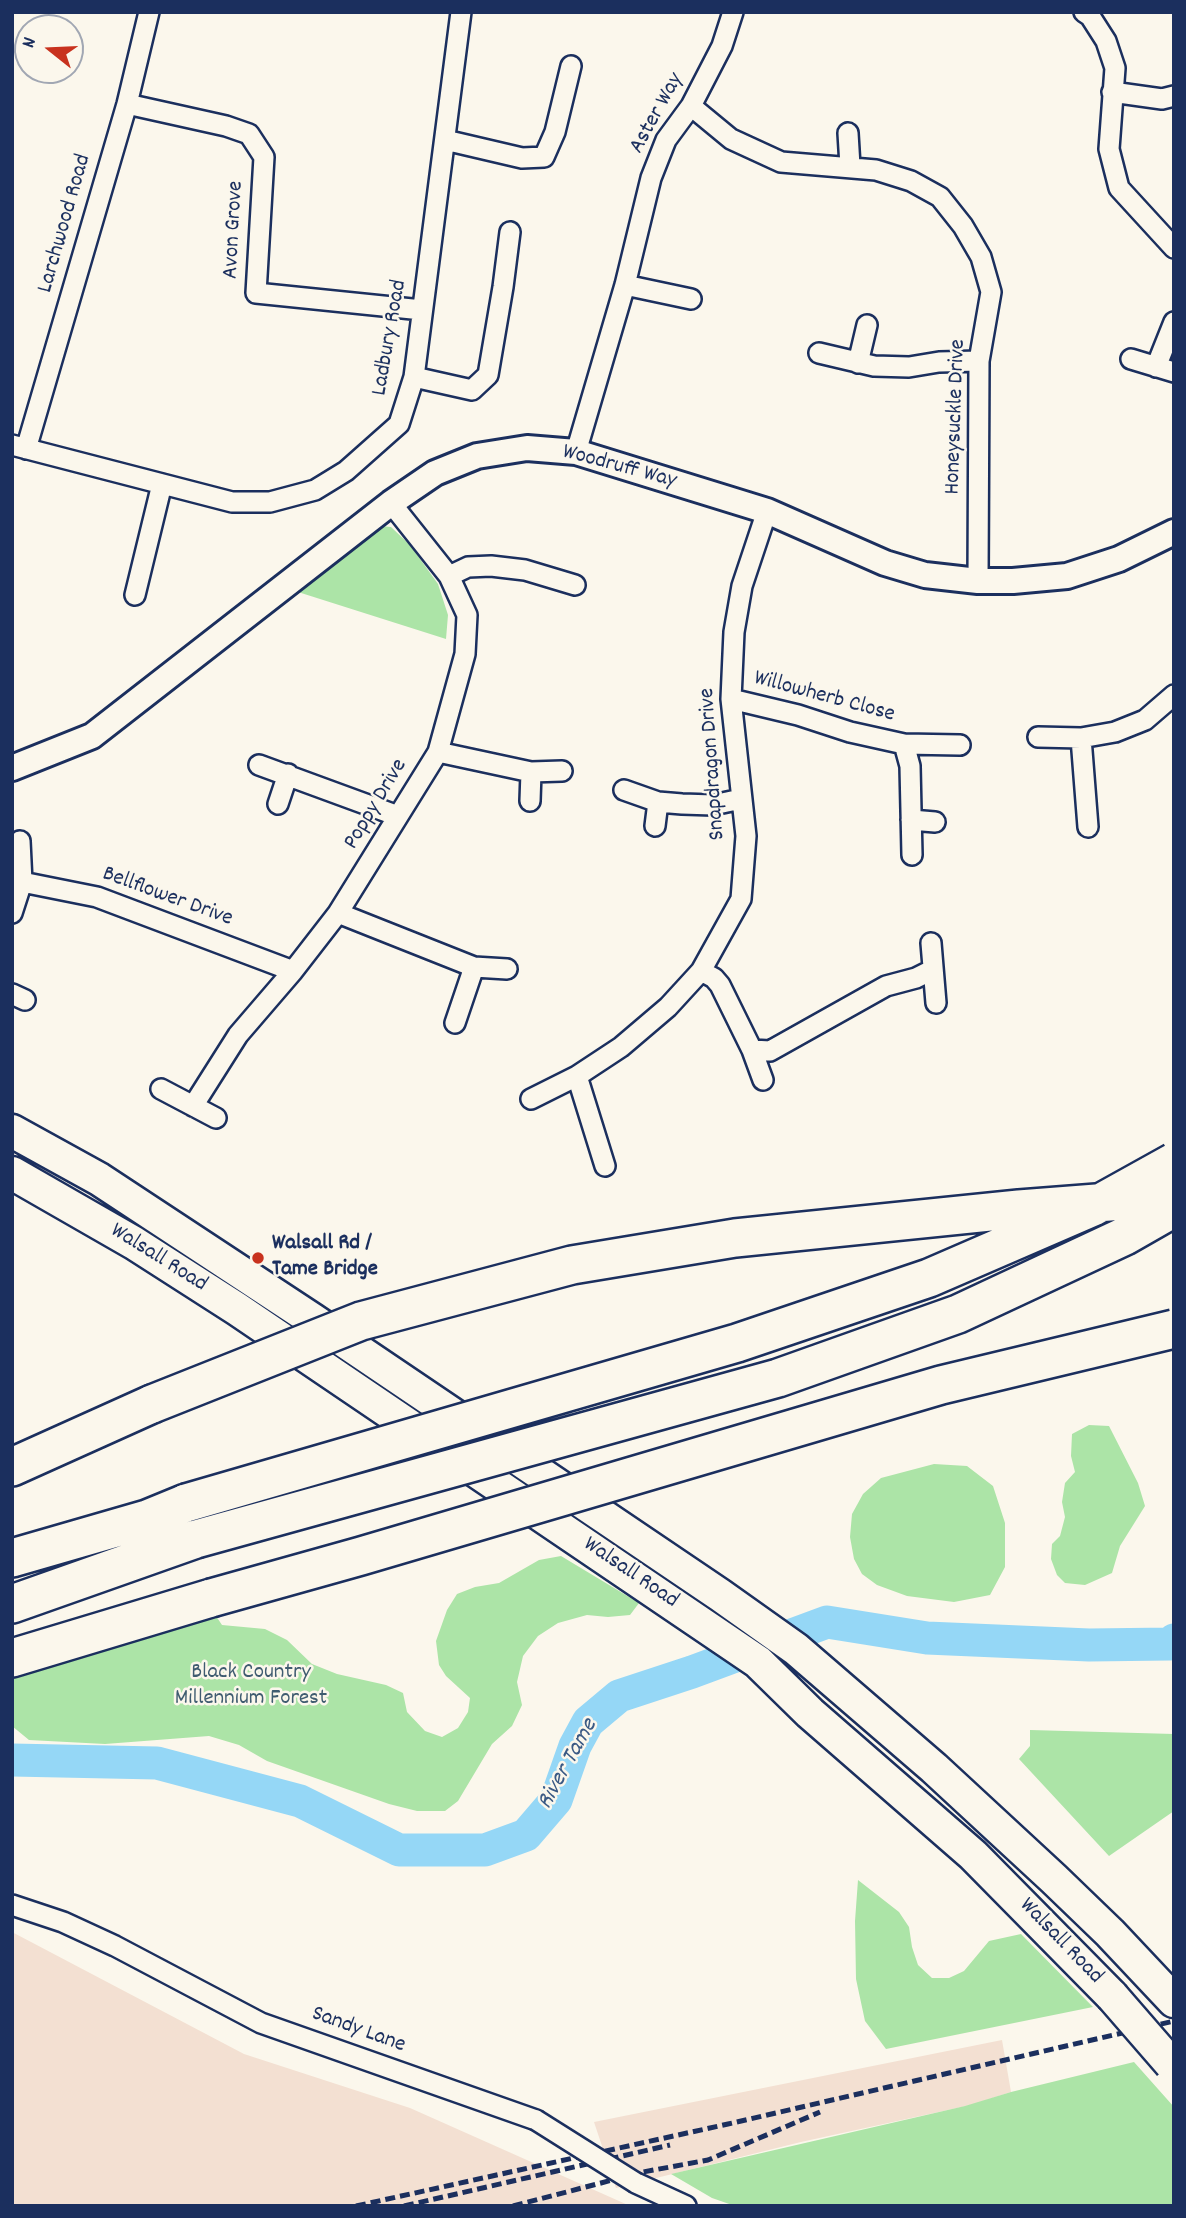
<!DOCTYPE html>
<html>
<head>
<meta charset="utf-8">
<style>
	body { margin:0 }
	#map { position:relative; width:1186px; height:2218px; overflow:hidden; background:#fbf7ec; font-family:Dekko,sans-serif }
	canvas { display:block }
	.frame { position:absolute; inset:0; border:14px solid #1b2f5e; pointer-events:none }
	.north { position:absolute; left:14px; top:14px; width:70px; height:70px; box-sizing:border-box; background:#fbf7ec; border:2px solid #a1a7b3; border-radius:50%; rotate:288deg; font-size:19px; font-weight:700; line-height:28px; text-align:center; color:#1b2f5e }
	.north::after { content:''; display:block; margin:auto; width:24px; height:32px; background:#c8321e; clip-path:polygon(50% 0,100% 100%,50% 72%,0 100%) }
</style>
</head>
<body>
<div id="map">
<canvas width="1186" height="2218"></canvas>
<div class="frame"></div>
<div class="north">N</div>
</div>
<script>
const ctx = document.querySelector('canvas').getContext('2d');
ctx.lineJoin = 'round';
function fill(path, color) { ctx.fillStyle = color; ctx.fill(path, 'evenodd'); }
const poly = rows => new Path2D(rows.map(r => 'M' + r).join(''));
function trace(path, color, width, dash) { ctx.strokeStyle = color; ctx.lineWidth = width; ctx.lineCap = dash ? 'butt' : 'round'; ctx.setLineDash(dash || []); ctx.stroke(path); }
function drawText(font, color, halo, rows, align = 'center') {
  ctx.font = font + ' Dekko,sans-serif'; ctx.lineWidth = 5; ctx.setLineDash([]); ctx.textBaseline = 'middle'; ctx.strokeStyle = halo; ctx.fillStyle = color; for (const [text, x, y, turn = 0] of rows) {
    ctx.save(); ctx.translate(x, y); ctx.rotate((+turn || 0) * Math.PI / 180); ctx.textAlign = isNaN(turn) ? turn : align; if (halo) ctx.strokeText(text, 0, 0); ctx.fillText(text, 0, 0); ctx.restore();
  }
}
const built = poly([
	[12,1932,244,2054,410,2108,628,2205,12,2206],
	[1002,2040,1011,2092,971,2105,801,2142,616,2188,594,2122]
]);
const green = poly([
	[380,526,391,527,410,545,438,584,448,615,446,639,298,592],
	[1089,1425,1109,1426,1138,1483,1145,1506,1120,1546,1112,1573,1085,1585,1065,1583,1057,1575,1051,1559,1052,1544,1060,1536,1065,1517,1062,1502,1065,1483,1075,1472,1071,1456,1072,1434],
	[934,1464,967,1466,993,1486,1005,1523,1005,1567,990,1595,954,1602,907,1596,877,1585,862,1574,854,1559,850,1537,852,1514,863,1494,881,1478],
	[561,1556,639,1603,630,1615,608,1617,587,1615,558,1623,538,1636,523,1656,517,1682,522,1705,512,1726,492,1744,458,1801,445,1811,417,1811,389,1804,267,1761,239,1745,209,1736,105,1744,29,1740,12,1726,12,1675,216,1616,222,1625,265,1629,287,1640,312,1664,337,1674,386,1685,403,1693,407,1712,425,1731,442,1737,458,1728,468,1712,470,1698,446,1676,439,1665,436,1641,447,1610,457,1594,475,1587,499,1583,539,1560],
	[1030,1730,1174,1734,1174,1811,1109,1856,1019,1759,1030,1746],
	[858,1880,899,1912,909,1927,912,1947,918,1965,932,1978,949,1978,964,1971,989,1941,1021,1934,1093,2007,886,2049,865,2021,856,1979,855,1921],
	[1134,2062,1174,2107,1174,2206,735,2206,712,2198,671,2174,965,2106,1011,2092]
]);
const river = poly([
	[12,1760,157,1763,300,1801,399,1850,485,1850,526,1835,556,1800,575,1746,588,1722,619,1696,692,1672,827,1622,927,1638,1089,1645,1170,1644,1174,1640]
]);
const minor = poly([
	[1084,12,1090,16,1106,41,1115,68,1109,149,1119,188,1174,248],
	[1112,92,1162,99,1174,96],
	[127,104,226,126,249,134,264,157,256,293,422,310],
	[691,106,731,139,781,162,876,170,911,181,940,197,963,226,981,257,991,292,979,361,978,581],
	[848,133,850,166],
	[445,140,522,158,544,157,555,132,571,66],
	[625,285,691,299],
	[819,353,874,366,909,367,939,362,979,361],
	[1131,359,1174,372],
	[858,363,867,325],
	[1156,367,1174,322],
	[414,377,472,390,488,375,503,287,510,232],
	[12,445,232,502,270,502,315,490,346,471,399,424,414,377,461,12],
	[26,449,127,104,149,12],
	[576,452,625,285,651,178,666,140,691,106,722,46,733,12],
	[449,576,468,567,491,566,525,570,575,585],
	[135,595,162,484],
	[731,699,798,715,850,732,904,744,960,745],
	[1038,737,1081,738,1115,732,1145,720,1174,695],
	[1081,738,1088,827],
	[904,744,910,766,912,855],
	[438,752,531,772,562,771],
	[259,765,398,816],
	[624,790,658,802,682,804,713,805,741,799],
	[530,801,531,772],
	[278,804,288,774],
	[911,820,935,822],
	[655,826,658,802],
	[22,882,97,897,293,971],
	[12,913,22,882,20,841],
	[338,913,474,967,507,969],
	[931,943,936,1003],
	[701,971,714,978,720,985,752,1050,763,1080],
	[12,994,25,1000],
	[455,1023,474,967],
	[752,1050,770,1051,886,986,916,978,932,970],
	[577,1076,605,1166],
	[161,1089,216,1118],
	[531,1099,577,1076,621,1047,668,1007,701,971,741,899,746,836,731,699,734,632,742,586,767,511],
	[193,1106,238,1035,293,971,338,913,438,752,465,654,467,615,449,576,391,503],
	[12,1905,63,1922,115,1946,261,2023,536,2120],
	[636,2183,686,2206]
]);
const tertiary = poly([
	[12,768,92,736,391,503,435,473,477,456,527,448,576,452,767,511,885,563,925,575,978,581,1013,581,1067,576,1119,559,1174,532]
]);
const primary = poly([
	[12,1131,99,1179,313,1320,720,1595,796,1649,934,1768,1054,1879,1110,1933,1174,2001],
	[12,1173,134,1243,237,1309,758,1662,810,1713,973,1855,1112,1996]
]);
const motorway = poly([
	[12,1467,152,1404],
	[12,1558,147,1519,186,1503],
	[12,1604,196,1539],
	[12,1658,211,1598]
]);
const rail = poly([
	[356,2206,728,2124,1174,2021],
	[404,2206,670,2145],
	[513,2206,643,2172,708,2160,820,2112]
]);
const minorBridge = poly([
	[536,2120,636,2183]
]);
const primaryBridge = poly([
	[1112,1996,1171,2064]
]);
const motorwayBridge = poly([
	[152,1404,361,1321,572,1265,735,1238,1019,1209,1174,1197],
	[186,1503,737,1343,929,1278,1093,1207,1174,1162],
	[196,1539,778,1378,958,1314,1125,1236,1174,1208],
	[211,1598,361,1556,941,1385,1174,1329]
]);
const markers = [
	[258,1258,7,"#c8321e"]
];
const streetNames = [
	["Aster Way",658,114,-61],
	["Larchwood Road",66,224,-74],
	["Avon Grove",235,230,-87],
	["Ladbury Road",391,338,-80],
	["Honeysuckle Drive",957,417,-88],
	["Woodruff Way",619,468,15],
	["Willowherb Close",824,698,15],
	["Snapdragon Drive",714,764,-94],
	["Poppy Drive",377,805,-59],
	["Bellflower Drive",167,898,20],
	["Walsall Road",158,1259,32],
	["Walsall Road",630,1574,34],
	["Walsall Road",1060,1942,46],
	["Sandy Lane",358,2031,20]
];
const poiNames = [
	["Walsall Rd /",272,1245],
	["Tame Bridge",272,1271]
];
const parkNames = [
	["Black Country",251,1674],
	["Millennium Forest",251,1700]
];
const waterNames = [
	["River Tame",569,1765,-61]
];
fill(built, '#f3e0d2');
fill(green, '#ace4a7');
trace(river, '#95d7f6', 33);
trace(minor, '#1b2f5e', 24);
trace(tertiary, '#1b2f5e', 30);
trace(primary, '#1b2f5e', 37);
trace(motorway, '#1b2f5e', 42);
trace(minor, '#fbf7ec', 19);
trace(tertiary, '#fbf7ec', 24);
trace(primary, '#fbf7ec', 32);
trace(motorway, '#fbf7ec', 37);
trace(rail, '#1b2f5e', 5, [10, 5]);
trace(minorBridge, '#1b2f5e', 24, []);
trace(primaryBridge, '#1b2f5e', 37, []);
trace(motorwayBridge, '#1b2f5e', 42, []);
trace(minorBridge, '#fbf7ec', 19);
trace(primaryBridge, '#fbf7ec', 32);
trace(motorwayBridge, '#fbf7ec', 37);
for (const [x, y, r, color] of markers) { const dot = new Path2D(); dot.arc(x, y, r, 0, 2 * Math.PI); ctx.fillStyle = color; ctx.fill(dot); trace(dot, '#fbf7ec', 2.5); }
drawText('23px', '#1b2f5e', '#fbf7ec', streetNames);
drawText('bold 23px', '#1b2f5e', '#fbf7ec', poiNames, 'left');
drawText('23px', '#3f5c70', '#fbf7ec', parkNames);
drawText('italic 24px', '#3a5984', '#fbf7ec', waterNames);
</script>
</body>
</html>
